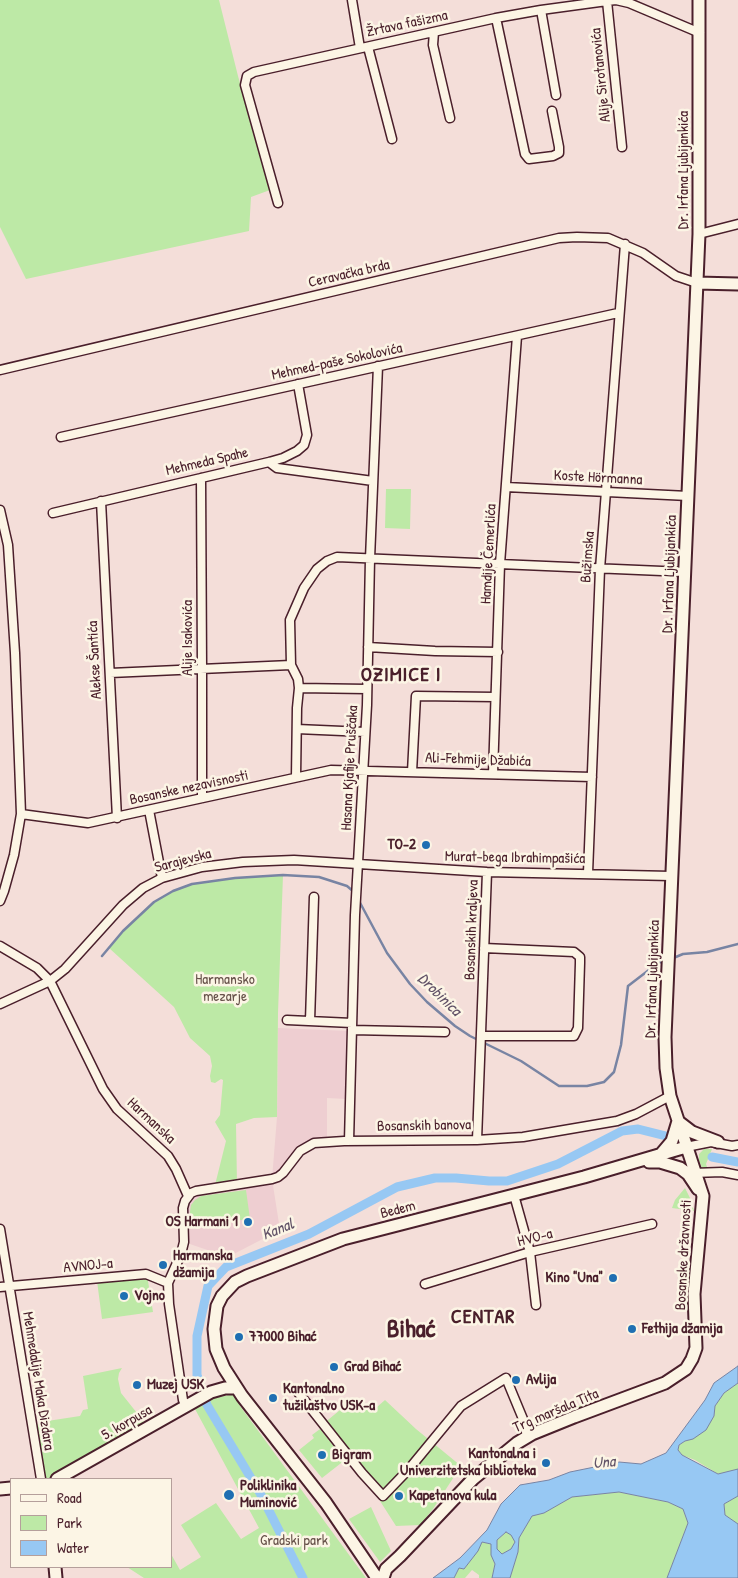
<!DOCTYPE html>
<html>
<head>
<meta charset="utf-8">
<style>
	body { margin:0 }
	#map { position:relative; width:738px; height:1578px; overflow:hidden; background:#f4ded9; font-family:"Patrick Hand",sans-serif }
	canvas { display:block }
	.legend { position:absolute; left:10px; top:1478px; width:162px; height:90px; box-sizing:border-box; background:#fcf5e5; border:1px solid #b59f9b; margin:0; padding:6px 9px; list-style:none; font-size:15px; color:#4a1f2b }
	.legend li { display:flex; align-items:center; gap:10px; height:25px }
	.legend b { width:25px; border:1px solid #b59f9b }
</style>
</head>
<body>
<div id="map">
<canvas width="738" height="1578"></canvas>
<ul class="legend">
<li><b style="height:6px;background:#fcf5e5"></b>Road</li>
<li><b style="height:14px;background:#bde9a6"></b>Park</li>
<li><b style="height:14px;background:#97c8f3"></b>Water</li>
</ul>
</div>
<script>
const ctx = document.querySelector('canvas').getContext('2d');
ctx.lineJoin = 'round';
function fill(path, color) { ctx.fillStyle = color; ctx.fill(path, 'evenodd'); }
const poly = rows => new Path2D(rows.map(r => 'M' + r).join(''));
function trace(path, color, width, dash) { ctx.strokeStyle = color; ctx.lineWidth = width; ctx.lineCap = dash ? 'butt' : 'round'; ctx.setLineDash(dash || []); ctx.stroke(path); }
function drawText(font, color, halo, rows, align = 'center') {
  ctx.font = font + ' "Patrick Hand",sans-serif'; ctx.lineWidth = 5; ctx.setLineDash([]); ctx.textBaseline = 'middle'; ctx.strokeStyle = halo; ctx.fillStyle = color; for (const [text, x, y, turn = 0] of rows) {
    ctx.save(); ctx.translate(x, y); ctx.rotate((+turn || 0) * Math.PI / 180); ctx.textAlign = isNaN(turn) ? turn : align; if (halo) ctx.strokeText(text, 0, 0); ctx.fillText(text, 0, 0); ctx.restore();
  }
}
const built = poly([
	[278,1028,349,1031,346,1099,327,1098,327,1142,314,1143,272,1179,280,1230,228,1257,184,1242,185,1201,188,1196,272,1179,277,1117]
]);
const green = poly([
	[0,0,219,0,238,76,270,190,251,197,249,231,26,279,0,227],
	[386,489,411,489,410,529,385,528],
	[283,875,278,1013,277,1117,254,1118,236,1124,237,1185,214,1189,226,1141,215,1122,220,1115,223,1080,221,1079,215,1083,211,1082,210,1076,212,1066,210,1056,190,1038,174,1007,109,948,123,931,154,902,174,891,192,884,235,878],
	[704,1149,712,1149,706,1164,708,1170,702,1168,699,1160,699,1154],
	[685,1188,690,1198,694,1211,672,1208,675,1200],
	[246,1190,250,1219,191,1226,190,1212,191,1205,195,1200,201,1196],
	[147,1275,153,1312,102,1319,97,1281],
	[122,1368,119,1373,118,1379,121,1393,149,1428,57,1479,41,1479,32,1428,41,1422,80,1416,83,1410,88,1409,83,1376],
	[738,1383,738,1469,718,1474,695,1460,682,1455,678,1450,679,1445,685,1441,693,1439,714,1416,715,1406,724,1393],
	[234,1394,240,1406,366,1578,144,1578,127,1567,171,1567,171,1554,180,1570,201,1557,181,1525,216,1503,241,1539,259,1528,195,1409,215,1398],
	[385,1400,416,1429,461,1466,433,1509,420,1525,396,1526,380,1501,383,1496,323,1424,351,1401,361,1413,373,1402,377,1407],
	[587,1403,589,1406,536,1427,533,1424,536,1421,554,1415],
	[320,1429,345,1460,322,1478,299,1450,314,1438,312,1435],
	[619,1492,668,1502,683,1509,688,1523,667,1578,510,1578,518,1552,519,1538,532,1516,544,1513,572,1497],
	[738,1496,738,1524,725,1515,724,1504],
	[371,1507,391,1551,380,1562,349,1519],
	[506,1532,511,1534,515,1542,511,1549,502,1554,497,1549,497,1540],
	[482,1542,491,1544,491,1555,495,1564,492,1578,479,1578,479,1575,472,1570,465,1578,454,1578,459,1568,464,1569,471,1560]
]);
const water = poly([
	[738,1366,738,1383,724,1393,715,1406,714,1416,706,1430,693,1439,685,1441,679,1445,678,1450,682,1455,718,1474,738,1469,738,1496,724,1504,725,1515,738,1524,738,1578,667,1578,688,1523,683,1509,668,1502,619,1492,572,1497,544,1513,532,1516,519,1538,518,1552,510,1578,492,1578,495,1564,491,1555,491,1544,482,1542,478,1551,464,1569,459,1568,454,1578,433,1578,460,1558,487,1530,501,1504,520,1485,549,1480,570,1472,619,1462,641,1464,666,1453,705,1400,714,1383,738,1366],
	[506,1532,511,1535,515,1542,511,1549,502,1554,497,1549,497,1540,506,1532]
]);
const stream = poly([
	[358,899,387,953,410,984,427,1002,455,1026,470,1036,521,1061,559,1086,587,1086,604,1082,614,1072,621,1045,628,986,658,963,666,960],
	[102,956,123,931,154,902,173,891,192,884,235,878,283,875,319,877,347,886,354,892],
	[671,959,683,954,707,952,738,944]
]);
const canal = poly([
	[712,1157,738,1162],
	[303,1578,260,1493,207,1405,197,1375,197,1336,208,1286,226,1267,309,1234,397,1187,435,1178,456,1178,489,1181,507,1181,558,1164,622,1131,638,1129,666,1136]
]);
const street = poly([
	[352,0,360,48],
	[607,1,622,147],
	[541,10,556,95],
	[496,18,525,154,529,159,553,156,559,153,559,147,552,111],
	[434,32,433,45,450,118],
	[368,47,392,139],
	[278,203,245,85,247,76,254,72,496,18,541,10,607,1,616,0,629,3,700,33],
	[699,234,738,224],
	[0,370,559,238,577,237,608,238,643,253,676,276,697,283],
	[61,437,618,313],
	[269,462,277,468,373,481],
	[201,478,202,668,202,798],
	[506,487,688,496],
	[101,501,117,818],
	[0,510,8,545,15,653,21,814,14,855,4,891,0,901],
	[53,513,269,462,283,458,297,451,304,445,307,435,298,384],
	[368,647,435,651,498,652],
	[291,665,298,679,299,688,297,708,296,777],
	[110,673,291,665,290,620,304,588,317,569,327,561,337,557,685,572],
	[299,688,367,689],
	[297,729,365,732],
	[412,772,416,696,495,697],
	[493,774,500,564,517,336],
	[149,810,162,878],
	[21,814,88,823,331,770,592,777],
	[588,873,600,569,625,244],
	[0,946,37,968,50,981,103,1089,117,1109,168,1156,176,1169,188,1196],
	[0,1004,50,981,65,969,123,905,143,888,162,878,202,867,243,862,294,860,487,872,671,876],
	[287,1020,352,1023],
	[310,1021,314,897],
	[352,1030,445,1032],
	[481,1036,574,1036,578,1028,580,963,580,957,574,952,484,948],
	[477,1140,487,872],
	[349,1141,355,915,367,705,370,559,378,366],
	[686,1147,711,1142,732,1146,738,1145],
	[693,1173,722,1172,738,1175],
	[514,1195,530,1252,536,1305],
	[0,1229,41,1479],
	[425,1284,530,1252,652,1224],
	[0,1287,146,1274,168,1283],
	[297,1391,362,1473,383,1496,409,1469,461,1406,506,1378,523,1419,527,1436],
	[186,1407,183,1400,169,1304,168,1283,181,1254,184,1242,183,1208,185,1201,191,1193,196,1191,272,1179,278,1177,283,1173,300,1151,314,1143,344,1141,477,1140,523,1137,617,1121,636,1114,670,1096]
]);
const secondary = poly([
	[697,283,738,284],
	[679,1122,692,1132,718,1142],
	[661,1154,672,1141,678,1121],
	[649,1162,660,1162,680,1168,688,1174,698,1189],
	[57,1479,211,1392,225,1388,236,1388],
	[0,1489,11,1488],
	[55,1567,56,1578],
	[377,1578,326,1503,242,1396,224,1368,216,1349,214,1329,217,1306,222,1296,235,1282,247,1276,343,1239,584,1177,686,1147],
	[383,1578,386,1569,400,1556,473,1479,517,1443,532,1434,574,1417,665,1383,686,1369,692,1359,696,1348,694,1294,703,1196,670,1096,666,1068,665,1037,699,234,699,0]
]);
const markers = [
	[426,845,5,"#1f6fb2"],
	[248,1222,5,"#1f6fb2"],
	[163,1265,5,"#1f6fb2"],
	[613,1278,5,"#1f6fb2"],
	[124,1296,5,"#1f6fb2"],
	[632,1329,5,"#1f6fb2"],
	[239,1337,5,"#1f6fb2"],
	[334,1367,5,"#1f6fb2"],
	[516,1380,5,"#1f6fb2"],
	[137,1385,5,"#1f6fb2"],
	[273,1398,5,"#1f6fb2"],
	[322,1455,5,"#1f6fb2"],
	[546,1463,5,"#1f6fb2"],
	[229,1495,6,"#1f6fb2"],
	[399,1496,5,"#1f6fb2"]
];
const streetNames = [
	["Žrtava fašizma",407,24,-12],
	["Alije Sirotanovića",601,75,-96],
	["Dr. Irfana Ljubijankića",684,170,-90],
	["Ceravačka brda",349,274,-13],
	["Mehmed-paše Sokolovića",337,362,-12],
	["Mehmeda Spahe",207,462,-13],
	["Koste Hörmanna",598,478,3],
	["Hamdije Čemerlića",489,554,-87],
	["Bužimska",588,557,-86],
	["Dr. Irfana Ljubijankića",670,574,-88],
	["Alije Isakovića",188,638,-90],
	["Alekse Šantića",95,660,-93],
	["Ali-Fehmije Džabića",478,760,2],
	["Hasana Kjafije Pruščaka",350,768,-87],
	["Bosanske nezavisnosti",189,788,-12],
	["Murat-bega Ibrahimpašića",515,858,1],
	["Sarajevska",183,861,-15],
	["Bosanskih kraljeva",472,930,-88],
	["Dr. Irfana Ljubijankića",653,979,-88],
	["Harmanska",151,1121,43],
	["Bosanskih banova",424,1126,-1],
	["Bedem",398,1210,-14],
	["HVO-a",535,1238,-14],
	["Bosanske državnosti",684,1255,-87],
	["AVNOJ-a",88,1266,-5],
	["Mehmedalije Maka Dizdara",38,1381,81],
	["Trg maršala Tita",556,1411,-23],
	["5. korpusa",127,1423,-30]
];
const poiNames = [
	["TO-2",416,845,"right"],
	["OS Harmani 1",238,1222,"right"],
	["Harmanska",173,1256],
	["džamija",173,1273],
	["Kino \"Una\"",603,1278,"right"],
	["Vojno",134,1296],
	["Fethija džamija",642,1329],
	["77000 Bihać",249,1337],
	["Grad Bihać",344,1367],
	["Avlija",526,1380],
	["Muzej USK",147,1385],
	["Kantonalno",283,1389],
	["tužilaštvo USK-a",283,1406],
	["Kantonalna i",536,1454,"right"],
	["Univerzitetska biblioteka",536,1471,"right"],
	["Bigram",332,1455],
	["Poliklinika",240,1486],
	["Muminović",240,1503],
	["Kapetanova kula",409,1496]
];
const parkNames = [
	["Harmansko",225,980],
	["mezarje",225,997],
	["Gradski park",294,1541]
];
const waterNames = [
	["Drobinica",439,995,44],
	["Kanal",278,1230,-22],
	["Una",604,1463,-5]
];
const districtNames = [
	["OZIMICE I",401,676],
	["CENTAR",483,1318]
];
const townNames = [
	["Bihać",411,1330]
];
fill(built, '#eeced1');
fill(green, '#bde9a6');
fill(water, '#97c8f3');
trace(water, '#7884a3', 1);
trace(stream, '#7884a3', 2.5);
trace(canal, '#97c8f3', 9);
trace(street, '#4a1f2b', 11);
trace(secondary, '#4a1f2b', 15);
trace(street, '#fcf5e5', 8);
trace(secondary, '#fcf5e5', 11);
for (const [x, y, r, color] of markers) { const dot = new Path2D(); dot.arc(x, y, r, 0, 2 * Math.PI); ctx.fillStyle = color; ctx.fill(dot); trace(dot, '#fcf5e5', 2); }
drawText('15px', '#4a1f2b', '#fcf5e5', streetNames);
drawText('bold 15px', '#4a1f2b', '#fcf5e5', poiNames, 'left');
drawText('15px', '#67524a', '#fcf5e5', parkNames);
drawText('italic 16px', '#615267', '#fcf5e5', waterNames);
ctx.letterSpacing = '1px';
drawText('bold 20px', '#4a1f2b', '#fcf5e5', districtNames);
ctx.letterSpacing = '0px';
drawText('bold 25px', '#4a1f2b', '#fcf5e5', townNames);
</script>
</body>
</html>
